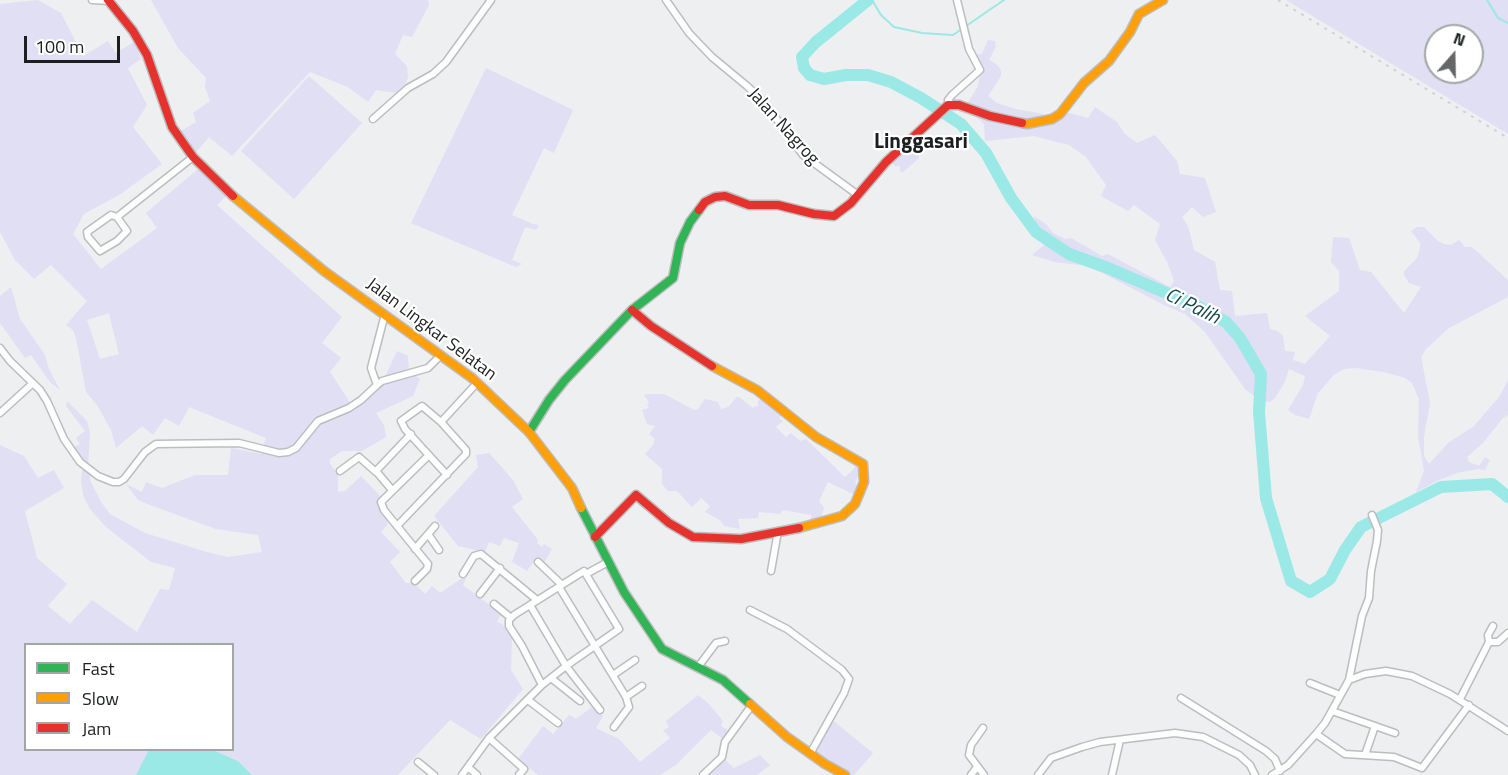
<!DOCTYPE html>
<html>
<head>
<meta charset="utf-8">
<style>
	body { margin:0 }
	#map { position:relative; width:1508px; height:775px; overflow:hidden; background:#edeff1; font-family:"Titillium Web",sans-serif }
	canvas { display:block }
	.legend { position:absolute; left:24px; top:643px; width:210px; height:108px; box-sizing:border-box; background:#fff; border:2px solid #a4a5a5; margin:0; padding:8px 10px; list-style:none; font-size:18px; color:#1c1e1f }
	.legend li { display:flex; align-items:center; gap:12px; height:30px }
	.legend b { width:30px; border:2px solid #a4a5a5 }
	.north { position:absolute; left:1424px; top:24px; width:60px; height:60px; box-sizing:border-box; background:#fff; border:2px solid #a4a5a5; border-radius:50%; rotate:20deg; font-size:16px; font-weight:700; line-height:24px; text-align:center; color:#1c1e1f }
	.north::after { content:''; display:block; margin:auto; width:21px; height:27px; background:#656768; clip-path:polygon(50% 0,100% 100%,50% 72%,0 100%) }
	.scale { position:absolute; left:24px; top:36px; width:96px; height:27px; box-sizing:border-box; border:3px solid #1c1e1f; border-top:0; padding-left:8px; font-size:18px; line-height:21px; white-space:nowrap; color:#1c1e1f; -webkit-text-stroke:4px #fff; paint-order:stroke }
</style>
</head>
<body>
<div id="map">
<canvas width="1508" height="775"></canvas>
<ul class="legend">
<li><b style="height:8px;background:#30b455"></b>Fast</li>
<li><b style="height:8px;background:#ff9f0a"></b>Slow</li>
<li><b style="height:8px;background:#e5322d"></b>Jam</li>
</ul>
<div class="north">N</div>
<div class="scale">100 m</div>
</div>
<script>
const ctx = document.querySelector('canvas').getContext('2d');
ctx.lineJoin = 'round';
function fill(path, color) { ctx.fillStyle = color; ctx.fill(path, 'evenodd'); }
const poly = rows => new Path2D(rows.map(r => 'M' + r).join(''));
function trace(path, color, width, dash) { ctx.strokeStyle = color; ctx.lineWidth = width; ctx.lineCap = dash ? 'butt' : 'round'; ctx.setLineDash(dash || []); ctx.stroke(path); }
function drawText(font, color, halo, rows, align = 'center') {
  ctx.font = font + ' "Titillium Web",sans-serif'; ctx.lineWidth = 4.5; ctx.setLineDash([]); ctx.textBaseline = 'middle'; ctx.strokeStyle = halo; ctx.fillStyle = color; for (const [text, x, y, turn = 0] of rows) {
    ctx.save(); ctx.translate(x, y); ctx.rotate((+turn || 0) * Math.PI / 180); ctx.textAlign = isNaN(turn) ? turn : align; if (halo) ctx.strokeText(text, 0, 0); ctx.fillText(text, 0, 0); ctx.restore();
  }
}
const green = poly([
	[38,0,61,13,83,56,108,41,116,53,134,42,141,59,128,68,147,105,133,127,162,164,119,195,84,214,73,234,101,269,157,228,146,213,198,169,227,195,217,205,342,317,322,343,341,358,330,372,355,410,376,389,386,375,397,351,408,356,409,371,420,379,413,396,376,413,384,425,386,437,362,451,342,451,330,459,330,464,338,474,338,492,345,491,361,476,381,497,377,501,388,519,387,525,381,532,400,552,390,562,406,583,414,583,425,594,432,586,440,593,464,577,466,579,463,585,503,615,499,617,497,622,502,624,512,637,511,670,523,689,481,739,450,720,398,775,252,775,238,761,213,750,232,750,232,644,26,644,26,750,151,750,136,775,0,775,0,445,24,456,38,478,54,470,64,488,25,511,37,558,67,584,48,606,70,624,92,600,137,632,160,589,169,590,175,568,151,562,106,527,90,509,83,495,81,480,83,460,73,448,80,444,76,438,85,431,66,406,67,401,87,421,90,433,88,468,91,482,101,502,110,514,145,533,207,552,228,557,262,552,258,535,216,529,150,505,138,500,126,484,142,492,146,482,162,488,195,475,228,475,231,448,261,454,266,438,189,407,179,426,165,418,153,435,142,426,116,448,111,430,97,405,86,392,76,338,73,330,66,325,87,301,51,265,34,279,15,260,0,232,0,4],
	[109,313,119,354,100,359,87,320],
	[151,0,428,0,429,5,412,37,403,35,395,54,407,66,408,77,406,83,397,93,376,90,368,102,348,87,310,72,232,156,209,137,196,152,187,142,181,131,196,122,193,113,210,101,205,87,206,78,178,48],
	[1286,0,1508,0,1508,134],
	[1436,36,1472,36,1472,72,1436,72],
	[988,40,995,41,996,46,989,60,996,64,1001,70,1001,76,988,96,997,103,1016,109,1044,114,1047,122,1065,112,1088,118,1095,107,1117,122,1124,133,1137,143,1155,135,1177,161,1180,174,1205,178,1216,212,1203,217,1192,207,1182,217,1188,226,1194,250,1215,262,1220,290,1232,291,1235,316,1267,313,1270,329,1278,331,1283,336,1285,351,1295,352,1293,360,1305,364,1330,336,1305,316,1339,291,1339,271,1331,262,1333,237,1349,238,1360,270,1371,272,1404,313,1421,287,1409,283,1404,275,1404,271,1417,258,1420,248,1420,243,1411,231,1417,227,1424,227,1438,241,1444,244,1451,245,1459,240,1465,247,1472,247,1508,280,1508,297,1449,328,1426,349,1421,357,1430,403,1424,437,1424,456,1429,464,1448,443,1474,426,1499,397,1508,380,1508,415,1503,418,1483,443,1467,457,1469,462,1479,466,1485,457,1490,460,1485,470,1478,469,1457,473,1439,480,1416,492,1424,471,1418,437,1419,399,1412,383,1405,378,1384,372,1355,368,1344,369,1335,374,1318,393,1309,419,1295,415,1288,410,1303,385,1305,376,1289,369,1285,382,1275,398,1270,402,1262,402,1245,389,1205,332,1185,314,1164,305,1089,266,1055,262,1032,255,1044,245,1037,238,1034,216,1047,225,1053,233,1065,239,1071,238,1102,256,1108,254,1170,287,1174,281,1168,264,1155,240,1160,224,1134,205,1128,211,1101,196,1106,185,1086,157,1069,145,1034,136,985,141,984,124,971,112,967,104,978,86,980,75,973,55,982,54],
	[486,68,573,110,554,153,544,148,512,215,533,224,539,225,536,230,525,227,512,260,522,264,516,267,411,223],
	[309,76,362,123,294,199,241,151],
	[908,145,919,156,919,158,902,173,899,170,901,168,898,165,896,167,891,161],
	[11,287,20,319,45,355,49,369,60,390,50,382,31,355,25,358,0,323,0,296],
	[647,394,664,394,694,410,698,409,705,399,718,402,721,409,728,407,737,397,739,397,753,408,755,406,758,407,758,401,765,397,784,413,779,418,783,421,776,427,786,437,791,433,800,441,806,439,845,477,853,470,858,462,862,466,855,483,857,485,855,495,828,482,819,501,824,508,820,521,811,522,811,515,783,510,780,514,759,512,758,518,738,519,740,529,724,526,720,520,705,512,710,506,701,498,692,507,677,491,668,491,662,484,662,469,645,454,653,445,655,439,649,434,655,426,647,424,642,410,649,408,647,405,649,402,644,395],
	[489,453,513,480,523,499,512,507,538,540,537,543,542,547,544,544,552,549,544,563,536,558,527,571,512,562,519,543,504,538,500,546,489,542,485,552,458,546,434,516,478,467,476,455],
	[698,695,709,704,723,721,721,726,730,731,724,740,711,730,676,765,660,775,538,775,518,759,543,726,553,734,569,715,576,719,592,707,603,716,596,728,619,739,640,762,670,738,663,730,669,727,666,721],
	[831,719,873,753,854,775,848,775,813,753],
	[760,755,770,765,757,775,704,775,723,758,734,768]
]);
const water = poly([
	[149,750,213,750,238,761,252,775,136,775]
]);
const stream = poly([
	[872,0,881,15,894,27,922,33,953,35,1004,0],
	[1487,0,1498,18,1508,23]
]);
const river = poly([
	[868,0,816,42,802,57,804,68,810,75,824,79,846,75,868,75,891,82,921,98,961,124,986,153,1011,198,1036,232,1069,254,1108,268,1199,307,1226,322,1240,338,1261,374,1259,412,1266,498,1291,581,1310,592,1330,579,1345,550,1361,527,1441,487,1492,484,1508,497]
]);
const street = poly([
	[92,0,110,1],
	[666,0,689,33,712,57,747,86,764,102,803,155,858,195],
	[951,104,948,100,952,95,980,70,969,49,957,0],
	[373,119,408,88,433,74,446,62,491,0],
	[111,215,117,217,127,231,117,241,100,251,88,237,87,232,111,215],
	[117,217,193,157],
	[0,348,10,361,40,390,47,401,64,439,80,462,98,476,113,482,119,482,124,479,145,452,156,444,239,443,279,453,288,452,296,448,318,421,349,408,361,400,377,385,371,368,385,314],
	[377,385,382,381,428,368,440,356],
	[0,413,33,383],
	[441,422,422,406,401,421,405,429,447,475],
	[340,471,359,457,376,472],
	[392,490,376,471,411,434],
	[397,526,384,510,381,502,429,455],
	[428,534,439,550],
	[415,549,435,526],
	[538,562,562,585],
	[771,571,778,531],
	[463,574,474,556,481,554,537,600],
	[586,574,608,562],
	[415,581,427,569,428,564,397,526,466,454,466,450,441,422,477,383],
	[559,587,626,697,629,707,614,727],
	[480,594,500,568],
	[494,604,511,618],
	[530,605,566,666,600,710],
	[750,610,787,629,842,670,849,679,844,693,810,754],
	[1489,642,1488,635,1493,626],
	[698,667,716,643,725,641],
	[613,675,635,660],
	[551,678,580,701],
	[1349,680,1362,616,1369,598,1371,571,1377,541,1378,530,1372,515],
	[1310,683,1340,695],
	[626,697,642,686],
	[1181,698,1266,751,1275,759,1280,771],
	[1460,699,1489,642,1498,642,1508,633],
	[528,700,558,723],
	[1332,711,1375,726,1365,755],
	[1375,726,1395,733],
	[983,728,971,745,969,755,984,775],
	[1316,734,1345,754,1394,757,1422,768,1469,705],
	[489,738,524,769,519,775],
	[418,762,434,775],
	[469,768,477,775],
	[462,775,489,738,542,685,566,666,619,629,584,571,514,615,509,620,509,626,522,646,542,685],
	[703,775,722,757,725,742,752,705],
	[971,775,977,767],
	[1038,775,1051,758,1082,747,1100,742,1175,733,1203,737,1239,755,1250,765,1255,775],
	[1112,775,1120,740],
	[1272,775,1288,765,1316,734,1325,723,1349,680,1365,674,1386,671,1412,676,1450,694,1508,731]
]);
const fast = poly([
	[529,432,549,400,565,380,632,310,673,278,680,243,690,222,699,210],
	[581,508,624,592,662,649,723,680,750,704]
]);
const slow = poly([
	[1022,123,1027,124,1052,119,1060,114,1084,83,1109,61,1130,32,1139,14,1163,0],
	[233,196,324,271,472,378,529,432,572,488,581,508],
	[712,366,757,390,816,437,863,464,864,482,855,504,842,516,799,528],
	[750,704,787,737,825,764,845,775]
]);
const jam = poly([
	[108,0,133,31,147,55,172,127,193,157,233,196],
	[699,210,705,202,715,197,725,196,749,205,778,205,814,214,834,216,851,203,886,162,948,105,959,105,990,116,1022,123],
	[632,310,651,326,712,366],
	[595,537,636,495,669,523,693,537,741,539,799,528]
]);
const rail = poly([
	[1278,0,1508,138]
]);
const streetNames = [
	["Jalan Nagrog",783,127,48],
	["Jalan Lingkar Selatan",431,330,37]
];
const waterNames = [
	["Ci Palih",1192,307,26]
];
const quarterNames = [
	["Linggasari",921,143]
];
fill(green, '#e0dff4');
fill(water, '#9ae9e6');
trace(stream, '#9ae9e6', 2);
trace(river, '#9ae9e6', 12);
trace(street, '#bcbdbe', 9);
trace(fast, '#bcbdbe', 11);
trace(slow, '#bcbdbe', 11);
trace(jam, '#bcbdbe', 11);
trace(street, '#fcfdfd', 6);
trace(fast, '#30b455', 8);
trace(slow, '#ff9f0a', 8);
trace(jam, '#e5322d', 8);
trace(rail, '#d2d2d2', 2, [3, 6]);
drawText('18px', '#1c1e1f', '#fff', streetNames);
drawText('italic 20px', '#154846', '#fff', waterNames);
drawText('bold 21px', '#1c1e1f', '#fff', quarterNames);
</script>
</body>
</html>
